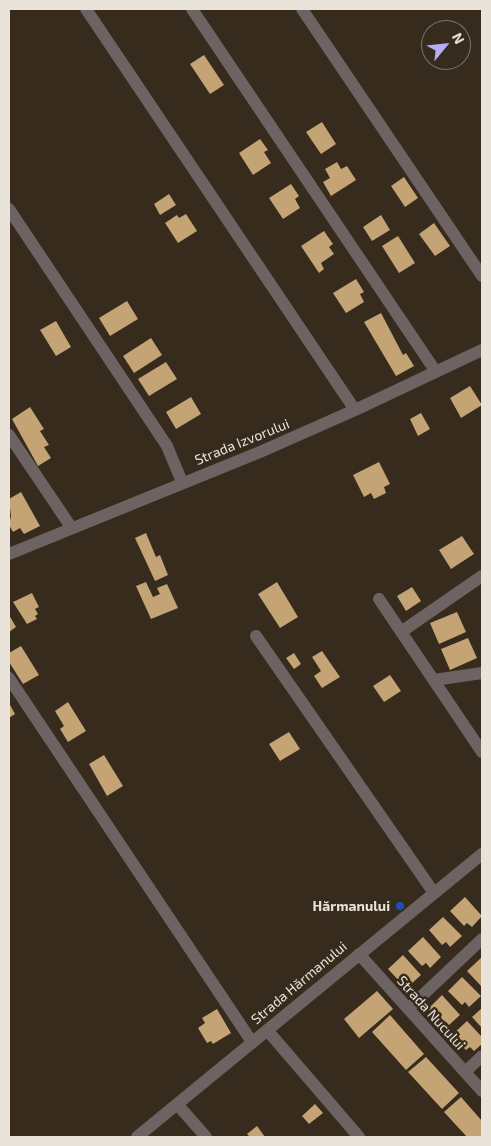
<!DOCTYPE html>
<html>
<head>
<meta charset="utf-8">
<style>
	body { margin:0 }
	#map { position:relative; width:491px; height:1146px; overflow:hidden; background:#362b1d; font-family:"Exo 2",sans-serif }
	canvas { display:block }
	.frame { position:absolute; inset:0; border:10px solid #eae3da; pointer-events:none }
	.north { position:absolute; left:421px; top:20px; width:50px; height:50px; box-sizing:border-box; background:#362b1d; border:1px solid #7e7569; border-radius:50%; rotate:62deg; font-size:14px; font-weight:700; line-height:20px; text-align:center; color:#eae3da }
	.north::after { content:''; display:block; margin:auto; width:18px; height:22px; background:#b8abf7; clip-path:polygon(50% 0,100% 100%,50% 72%,0 100%) }
</style>
</head>
<body>
<div id="map">
<canvas width="491" height="1146"></canvas>
<div class="frame"></div>
<div class="north">N</div>
</div>
<script>
const ctx = document.querySelector('canvas').getContext('2d');
ctx.lineJoin = 'round';
function fill(path, color) { ctx.fillStyle = color; ctx.fill(path, 'evenodd'); }
const poly = rows => new Path2D(rows.map(r => 'M' + r).join(''));
function trace(path, color, width, dash) { ctx.strokeStyle = color; ctx.lineWidth = width; ctx.lineCap = dash ? 'butt' : 'round'; ctx.setLineDash(dash || []); ctx.stroke(path); }
function drawText(font, color, halo, rows, align = 'center') {
  ctx.font = font + ' "Exo 2",sans-serif'; ctx.lineWidth = 5; ctx.setLineDash([]); ctx.textBaseline = 'middle'; ctx.strokeStyle = halo; ctx.fillStyle = color; for (const [text, x, y, turn = 0] of rows) {
    ctx.save(); ctx.translate(x, y); ctx.rotate((+turn || 0) * Math.PI / 180); ctx.textAlign = isNaN(turn) ? turn : align; if (halo) ctx.strokeText(text, 0, 0); ctx.fillText(text, 0, 0); ctx.restore();
  }
}
const building = poly([
	[204,55,224,85,210,94,190,64],
	[322,122,336,144,321,154,306,132],
	[260,139,268,150,264,152,271,163,253,175,239,153],
	[337,162,341,169,347,166,356,180,331,196,323,182,330,178,325,169],
	[404,177,418,198,405,207,391,186],
	[291,184,299,196,295,199,300,208,283,219,269,198],
	[169,194,176,205,160,215,154,204],
	[186,214,197,231,178,243,165,223,177,215,179,218],
	[381,215,390,230,372,241,363,227],
	[434,223,450,246,435,256,419,234],
	[324,231,333,244,329,247,334,254,321,263,324,269,319,273,301,246],
	[398,236,415,263,399,273,382,246],
	[356,279,364,292,360,294,364,302,346,313,333,293],
	[127,301,138,319,110,336,99,318],
	[381,313,403,355,406,353,414,366,396,376,364,322],
	[56,321,71,347,56,356,40,330],
	[151,338,162,355,134,373,123,356],
	[166,362,177,379,149,396,138,379],
	[470,386,482,405,461,418,450,398],
	[191,397,201,414,176,429,166,412],
	[30,407,44,429,40,431,49,445,44,447,51,458,38,466,12,419],
	[421,413,430,429,418,436,410,419],
	[379,462,390,484,384,487,386,493,374,499,371,493,364,497,353,475],
	[21,492,40,526,24,534,20,528,13,532,9,525,11,516,9,499],
	[146,533,156,557,160,555,168,575,155,581,135,538],
	[462,536,474,554,451,569,439,550],
	[146,582,153,597,160,594,157,588,167,584,178,608,151,619,136,586],
	[277,582,298,617,280,628,258,594],
	[412,587,421,601,406,611,397,596],
	[32,593,39,607,35,609,38,614,35,616,37,619,27,624,13,602],
	[457,612,466,632,439,644,430,623],
	[9,615,16,627,9,632],
	[468,638,477,658,450,670,441,649],
	[21,646,39,675,23,684,9,662,9,653],
	[322,651,340,677,322,688,314,676,321,671,312,657],
	[294,653,301,664,294,669,286,658],
	[390,675,401,691,384,702,373,686],
	[68,702,86,731,68,742,60,729,64,726,55,711],
	[9,703,15,714,9,718],
	[289,732,300,749,280,761,269,744],
	[104,755,123,786,107,796,89,764],
	[465,897,482,916,472,927,467,923,464,926,450,911],
	[443,917,462,936,450,947,446,942,442,945,429,930],
	[423,937,441,957,430,968,426,963,422,966,408,951],
	[403,955,421,975,410,985,406,981,402,984,388,969],
	[482,957,482,985,481,986,467,971],
	[462,977,481,996,469,1007,465,1002,462,1005,448,991],
	[377,991,393,1009,359,1038,344,1019],
	[442,995,460,1015,449,1025,445,1021,442,1024,428,1009],
	[482,1008,482,1028,472,1017],
	[217,1009,231,1033,213,1044,211,1041,207,1043,198,1028,205,1023,202,1018],
	[390,1015,424,1054,406,1070,372,1032],
	[467,1021,482,1037,482,1044,474,1051,470,1047,466,1050,452,1035],
	[426,1057,459,1093,442,1109,408,1072],
	[461,1097,482,1121,482,1137,467,1137,444,1112],
	[315,1104,323,1113,309,1124,302,1116],
	[257,1126,265,1137,250,1137,247,1134]
]);
const street = poly([
	[86,9,355,410],
	[192,9,436,372],
	[302,9,482,276],
	[9,209,167,446,182,482],
	[9,435,71,527],
	[9,554,260,452,355,410,482,350],
	[379,599,482,752],
	[401,632,482,576],
	[256,636,434,893],
	[9,678,252,1042],
	[434,680,482,673],
	[359,954,482,1091],
	[408,1009,482,939],
	[267,1030,359,1137],
	[465,1072,482,1056],
	[177,1104,206,1137],
	[137,1137,482,854]
]);
const markers = [
	[400,906,5,"#1a4fb4"]
];
const streetNames = [
	["Strada Izvorului",242,442,-22],
	["Strada Hărmanului",299,983,-40],
	["Strada Nucului",431,1013,48]
];
const poiNames = [
	["Hărmanului",390,906]
];
fill(building, '#c4a375');
trace(street, '#6d6363', 12);
for (const [x, y, r, color] of markers) { const dot = new Path2D(); dot.arc(x, y, r, 0, 2 * Math.PI); ctx.fillStyle = color; ctx.fill(dot); trace(dot, '#362b1d', 2); }
drawText('14px', '#eae3da', '#362b1d', streetNames);
drawText('bold 14px', '#eae3da', '#362b1d', poiNames, 'right');
</script>
</body>
</html>
